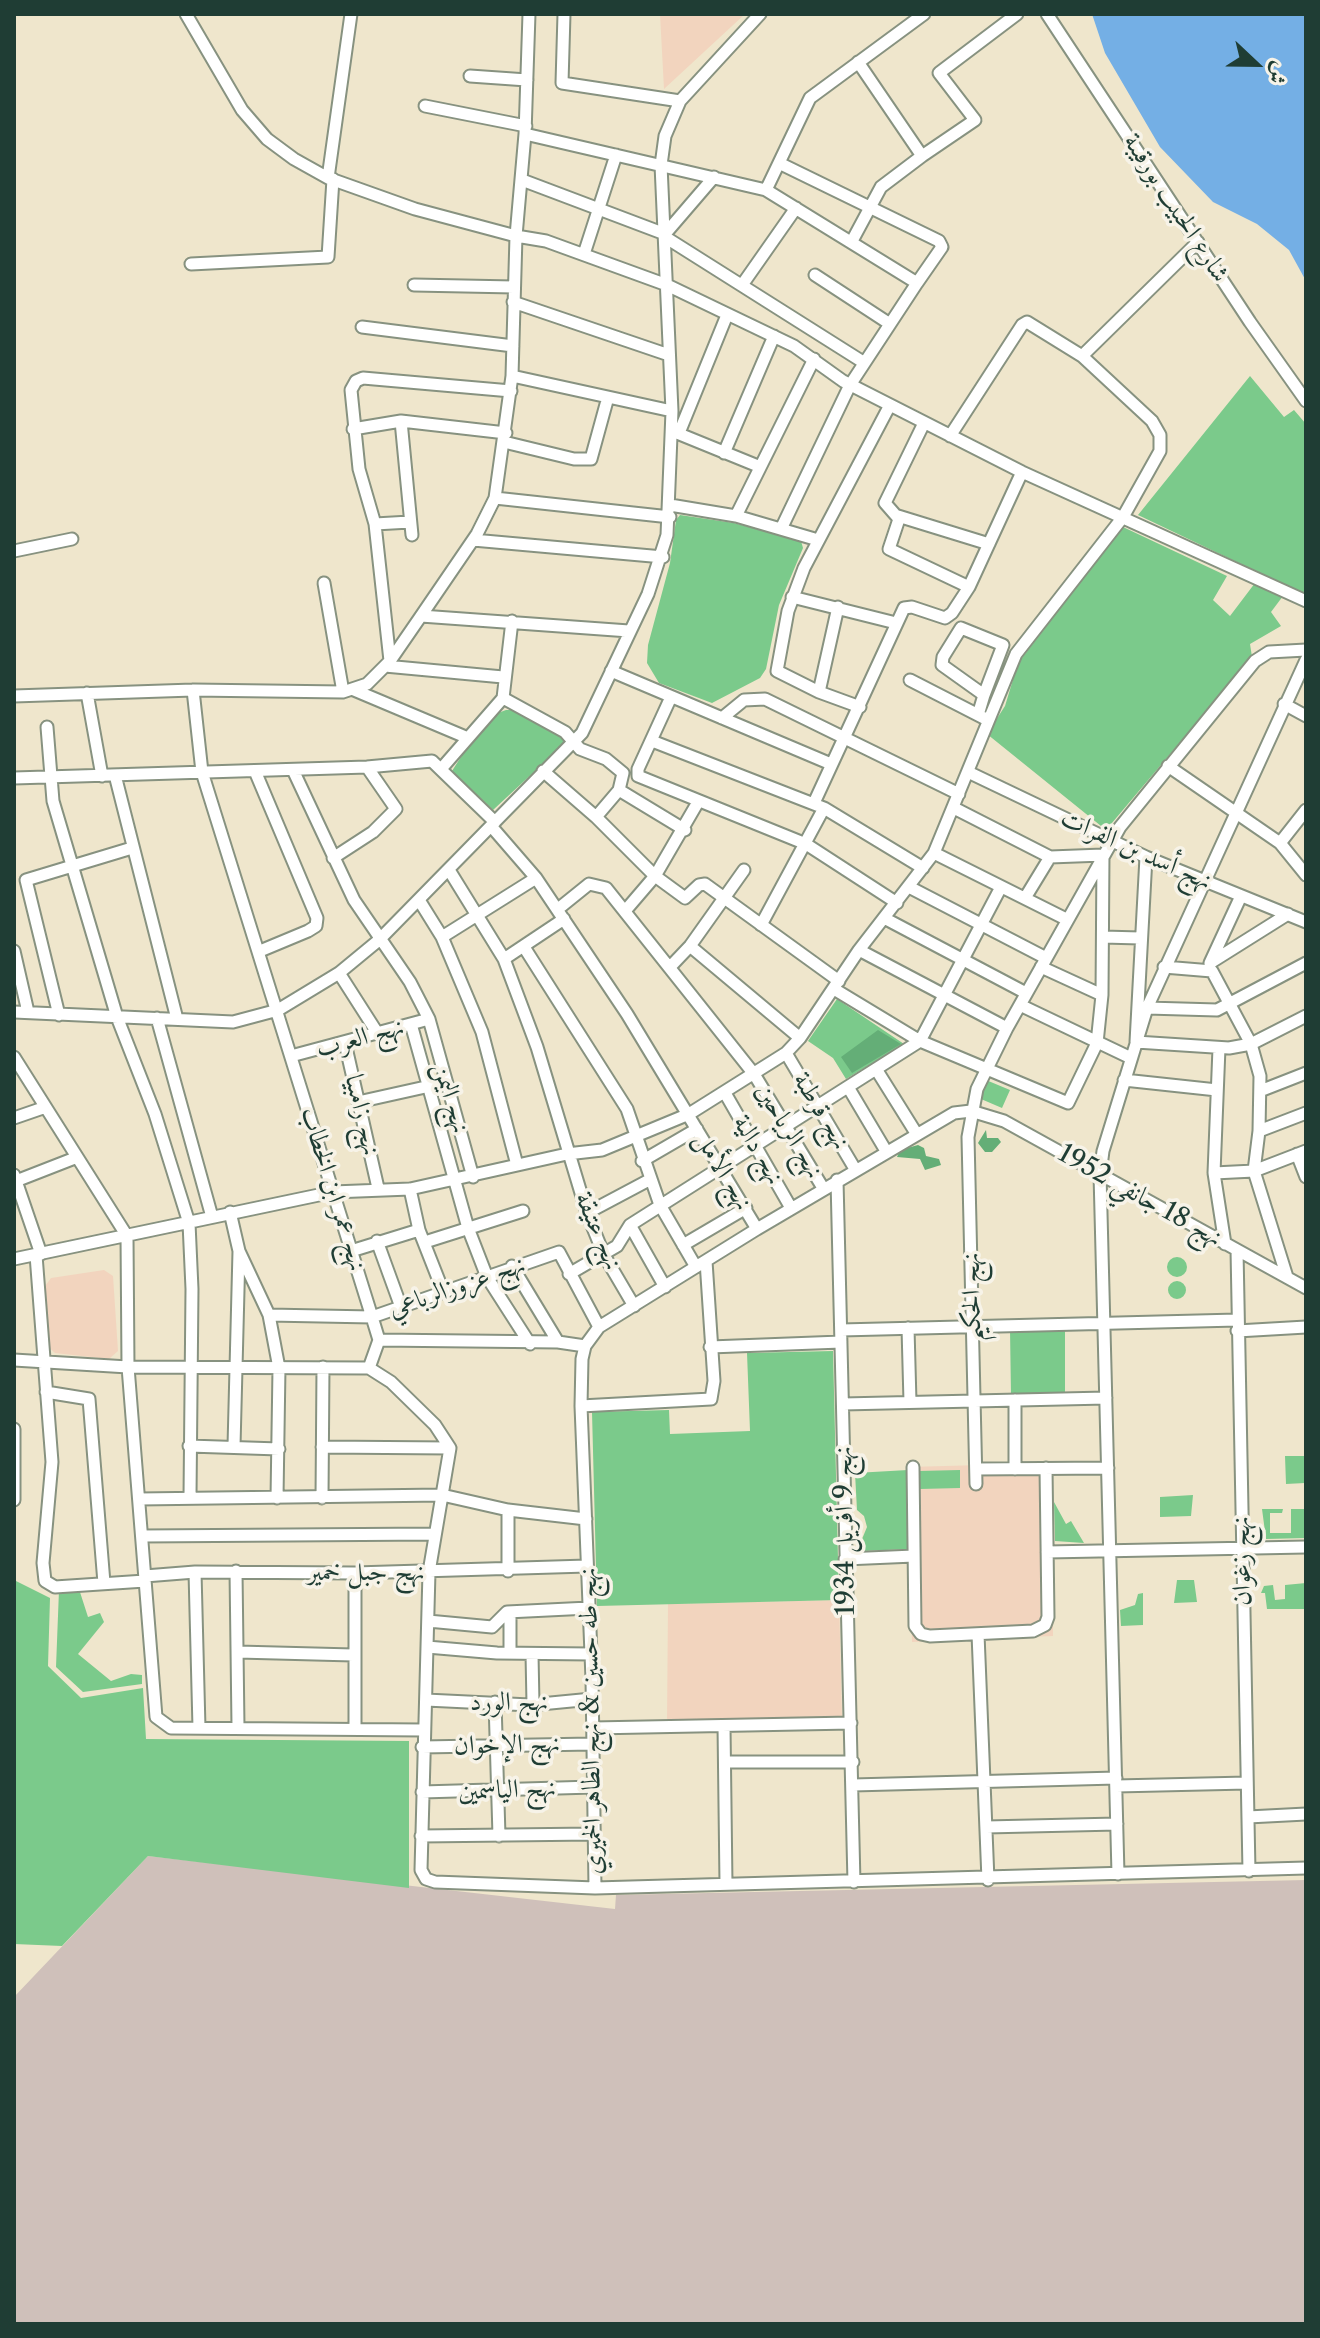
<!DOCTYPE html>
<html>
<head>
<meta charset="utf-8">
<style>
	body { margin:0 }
	#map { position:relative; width:1320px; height:2338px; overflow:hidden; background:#efe6cc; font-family:"Libre Caslon Text",Amiri,serif }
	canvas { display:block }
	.frame { position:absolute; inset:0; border:16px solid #1f3d34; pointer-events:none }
	.north { position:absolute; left:1216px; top:24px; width:80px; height:80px; -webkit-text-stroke:6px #f7f3e8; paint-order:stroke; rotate:112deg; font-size:22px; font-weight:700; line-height:32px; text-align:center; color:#1f3d34 }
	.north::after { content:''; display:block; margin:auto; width:28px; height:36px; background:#1f3d34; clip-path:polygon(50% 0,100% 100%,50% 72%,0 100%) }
</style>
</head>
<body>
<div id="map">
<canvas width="1320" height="2338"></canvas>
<div class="frame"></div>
<div class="north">ش</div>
</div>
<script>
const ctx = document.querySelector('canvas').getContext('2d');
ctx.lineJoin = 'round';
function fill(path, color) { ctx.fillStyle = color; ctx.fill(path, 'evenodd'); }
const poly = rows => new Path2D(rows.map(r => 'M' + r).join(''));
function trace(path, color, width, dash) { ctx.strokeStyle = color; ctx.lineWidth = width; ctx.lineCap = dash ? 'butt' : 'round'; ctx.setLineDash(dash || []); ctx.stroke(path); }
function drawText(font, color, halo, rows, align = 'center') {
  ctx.font = font + ' "Libre Caslon Text",Amiri,serif'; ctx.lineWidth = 7; ctx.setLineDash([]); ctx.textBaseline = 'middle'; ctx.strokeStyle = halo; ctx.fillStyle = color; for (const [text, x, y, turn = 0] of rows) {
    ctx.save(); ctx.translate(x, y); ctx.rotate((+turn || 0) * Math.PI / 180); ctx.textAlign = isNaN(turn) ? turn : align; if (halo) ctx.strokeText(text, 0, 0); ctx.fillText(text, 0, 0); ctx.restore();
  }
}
const built = poly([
	[660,14,745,14,664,89],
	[104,1270,113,1276,118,1351,109,1359,55,1353,46,1345,43,1289,51,1278],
	[1052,1463,1053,1636,912,1642,909,1467],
	[839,1600,842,1718,667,1722,668,1604]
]);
const industrial = poly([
	[148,1856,615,1909,616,1895,1306,1880,1306,2324,14,2324,14,1997]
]);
const green = poly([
	[1250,376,1284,417,1294,410,1306,424,1306,595,1138,515],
	[680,515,734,523,801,541,803,548,779,605,766,669,760,678,712,703,659,683,647,663,648,645,670,563,676,520],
	[1123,527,1227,576,1213,600,1230,616,1255,583,1283,596,1271,612,1281,626,1250,644,1252,657,1106,830,987,734,1005,706,1018,663],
	[506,710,515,710,564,739,562,746,493,810,452,771,471,741,498,713],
	[837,999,904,1044,846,1079,833,1058,808,1041],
	[986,1080,1010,1090,1002,1108,981,1099],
	'1167 1267a10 10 0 1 1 20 0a10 10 0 1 1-20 0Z',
	'1168 1290a9 9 0 1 1 18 0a9 9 0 1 1-18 0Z',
	[1065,1328,1065,1395,1011,1395,1010,1329],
	[833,1351,839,1600,597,1606,592,1412,669,1410,670,1434,750,1431,747,1353],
	[1285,1456,1304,1456,1305,1483,1286,1484],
	[908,1470,910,1549,862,1551,860,1544,867,1527,864,1516,857,1510,855,1473],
	[960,1470,960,1488,920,1489,919,1471],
	[1193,1495,1191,1516,1160,1517,1160,1497],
	[1054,1502,1066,1524,1071,1521,1084,1543,1055,1541],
	[1262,1509,1283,1509,1282,1513,1270,1513,1270,1533,1291,1533,1291,1509,1306,1509,1306,1538,1266,1539],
	[14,1580,50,1598,48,1666,81,1698,143,1688,146,1739,409,1741,409,1888,148,1856,62,1946,14,1944],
	[1177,1580,1194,1580,1197,1602,1174,1603],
	[1306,1583,1306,1609,1267,1609,1265,1593,1261,1593,1264,1586,1273,1585,1275,1600,1285,1599,1285,1585],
	[79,1589,88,1617,100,1613,104,1622,78,1654,111,1681,131,1674,142,1675,142,1684,83,1692,56,1667,59,1590],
	[1143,1593,1143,1625,1121,1626,1120,1610,1135,1605,1138,1594]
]);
const forest = poly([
	[878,1030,901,1044,852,1073,841,1057],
	[986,1130,987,1138,998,1138,1001,1142,992,1152,985,1152,978,1143],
	[918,1145,924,1148,926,1156,939,1159,941,1165,925,1170,920,1159,897,1157,900,1150]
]);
const water = poly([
	[1092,14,1306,14,1306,281,1289,250,1257,224,1213,202,1160,147,1105,53]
]);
const minor = poly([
	[186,14,242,110,267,139,294,159,328,178,415,209,516,236,525,134,529,14],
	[564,14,562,83,680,101],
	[1047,14,1250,322,1306,401],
	[470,76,527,80],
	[425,106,526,126],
	[525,134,766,190,917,283,850,385,781,529],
	[922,156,975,120,939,73,1017,14],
	[779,163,939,241,942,247,917,283],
	[328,178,351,14],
	[522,180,665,234,714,177],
	[766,190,810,98,924,14],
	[665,237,863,362],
	[852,241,881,187,922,156,858,62],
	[584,254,616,155],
	[191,264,328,257,333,179],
	[815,275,890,324],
	[414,285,514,287],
	[742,285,796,208],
	[513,302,669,355],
	[362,327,513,346],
	[1082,356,1198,242],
	[512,376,672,411],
	[401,421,412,535],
	[924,423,885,503,899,519,889,549,969,587],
	[353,429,401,421,506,433],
	[672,431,758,466],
	[679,433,727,315],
	[504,442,574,459,591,459,608,397],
	[724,453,774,336],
	[495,498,670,517],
	[670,505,736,516,818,540],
	[736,516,814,359],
	[898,516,989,544],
	[375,524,410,522],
	[473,540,663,557],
	[14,551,72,539],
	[324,583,343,692],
	[792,597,896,623],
	[421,616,629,631],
	[512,621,503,698,565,732,580,749,606,759,623,773,619,790,596,817],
	[390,661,375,524,359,469,351,390,356,381,363,378,511,391],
	[385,666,503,677],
	[611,671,831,764],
	[910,680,984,718],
	[193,690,202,772,372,1317,379,1340,369,1368],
	[354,690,468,738],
	[819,692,838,607],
	[87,693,102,776],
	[14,696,193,690,343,692,367,684,390,661,421,616,477,534,495,498,512,376,516,236,546,241,667,285,794,346,843,381,1022,472,1306,601],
	[671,697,638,769,638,776,806,844,897,903],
	[1284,704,1306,716],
	[860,707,819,692,777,671,788,611,804,568,890,405],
	[978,715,984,695,942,665,943,657,961,628,1003,645,984,695],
	[722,718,744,700,765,699,959,794],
	[47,727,53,801,117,1017,155,1114,189,1223,192,1289,190,1497],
	[652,741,824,808,923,868],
	[1168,766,1280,843,1306,875],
	[441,769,503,698],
	[293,770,354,900,410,982,429,1019,473,1177],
	[255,771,317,918,316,926,308,931,260,951],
	[543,771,596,817,655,876,685,898,699,885,705,884,839,981],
	[968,772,1146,857,1306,922],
	[115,775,177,1019],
	[14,778,367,767,432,761,495,822],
	[619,790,685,830],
	[814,803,904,608,912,607,945,618,952,613,969,587,1022,472],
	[954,808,1050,857],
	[491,826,536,878,627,1014,757,1229],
	[1280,843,1306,810],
	[934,853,1066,919],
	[1146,857,1136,1042,1229,1048,1251,1044,1306,1016],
	[333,858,373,832,396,809,367,767],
	[449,870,504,959,537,1047,587,1213,604,1255,634,1306],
	[909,887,1046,958],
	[419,900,442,937,482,1032,517,1165],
	[558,909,589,884,606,888,754,1074,823,1188],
	[625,911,655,876,698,802],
	[884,918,1026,993],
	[761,925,824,808],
	[442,937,536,878],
	[1103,937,1140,938],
	[690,946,800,1038],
	[524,947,627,1109,660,1205,696,1267],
	[859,950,1007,1028],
	[14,951,28,1012],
	[504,959,564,919],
	[1210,963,1288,914],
	[1210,963,1241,896],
	[670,967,690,946,744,870],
	[1041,967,1102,995],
	[1164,967,1212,971,1251,1044,1260,1076,1259,1131,1254,1171,1287,1277],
	[339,973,378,1034],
	[834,989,920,1041,1068,1103,1097,1043,1102,995,1103,855,1050,857,1025,898],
	[1020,1005,1131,1058],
	[1147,1008,1217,1010,1306,963],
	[14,1012,233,1022,278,1010,339,973,379,940,582,733,648,594,667,535,672,411,661,165,665,136,680,101,760,14],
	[59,1015,26,880,132,848],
	[157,1018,212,1217],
	[411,1024,468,1228,487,1277,530,1344],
	[345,1043,378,1188],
	[1219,1048,1214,1173,1254,1171,1306,1151],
	[786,1053,855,1169],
	[291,1056,429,1019],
	[14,1057,127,1236,128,1367,156,1717,171,1728,423,1730],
	[876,1069,916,1133],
	[1124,1080,1217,1090],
	[848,1087,886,1151],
	[1260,1091,1306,1073],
	[725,1093,791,1208],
	[358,1102,430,1086],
	[14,1118,43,1108],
	[1259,1131,1306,1113],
	[1297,1154,1306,1177],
	[642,1161,697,1129],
	[1214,1173,1225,1244],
	[14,1175,41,1254],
	[837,1180,854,1882],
	[16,1181,75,1158],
	[410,1189,419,1230,443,1291],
	[230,1212,239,1251,234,1446],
	[587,1213,651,1179],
	[630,1225,665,1287],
	[377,1241,401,1307],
	[425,1242,523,1211],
	[683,1245,746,1208],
	[1237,1250,1249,1871],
	[239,1251,269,1315,279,1368,277,1498],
	[351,1251,419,1230],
	[36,1255,52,1462,43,1563,45,1581,55,1587,145,1581],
	[14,1259,333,1192,410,1189,567,1154,602,1150,689,1114,786,1053,800,1038,859,950,934,853,1016,654,1123,517,1160,451,1160,435,1152,421,1082,356,1027,322,1022,325,950,436],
	[512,1266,558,1342],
	[569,1274,617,1246,630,1225,920,1041,1001,887],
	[1306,1288,1004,1121,971,1111,954,1113,757,1229,599,1327,585,1346,582,1359,581,1406,592,1679,595,1888,1306,1868],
	[269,1315,372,1317,559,1252,599,1327],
	[908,1328,910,1402],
	[841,1330,1237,1320],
	[1237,1331,1306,1327],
	[379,1340,558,1342,585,1346],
	[710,1347,841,1342],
	[14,1360,128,1367,369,1368,391,1382,435,1425,450,1448,429,1572,421,1870,426,1879,435,1882,595,1888],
	[46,1392,89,1399,104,1583],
	[1015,1400,1015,1469],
	[843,1404,1106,1398],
	[581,1406,711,1399,714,1381,706,1261],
	[14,1429,14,1500],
	[189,1446,279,1449],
	[322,1447,450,1448],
	[913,1467,915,1626,921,1634,930,1636,1033,1631,1045,1625,1048,1617,1046,1468],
	[976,1469,1108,1468],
	[976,1484,968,1137,977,1089,1007,1028,1120,827,1255,661,1269,652,1306,650],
	[322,1498,323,1367],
	[139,1499,442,1495,508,1510,586,1519],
	[142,1536,435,1534],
	[1047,1552,1306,1547],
	[845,1559,914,1556],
	[236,1571,238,1727],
	[508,1571,508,1510],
	[195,1572,199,1728],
	[355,1573,355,1729],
	[145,1576,195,1572,355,1573,587,1566],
	[510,1612,510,1653],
	[428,1621,492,1627,507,1612,589,1608],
	[978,1634,988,1880],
	[427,1647,497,1653,591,1654],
	[238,1652,353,1655],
	[532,1654,533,1704],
	[426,1700,530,1705,592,1699],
	[495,1702,499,1836],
	[724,1726,726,1884],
	[593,1728,851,1723],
	[422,1747,592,1744],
	[725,1762,853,1762],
	[853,1785,1116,1778],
	[1116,1786,1247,1783],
	[422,1792,593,1787],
	[1248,1817,1306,1814],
	[986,1827,1117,1824],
	[421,1836,593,1834],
	[1118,1874,1100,1174,1103,1151,1147,1008,1306,660]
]);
const streetNames = [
	["شارع الحبيب بورقيبة",1176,208,57],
	["نهج أسد بن الفرات",1136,850,24],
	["نهج العرب",360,1038,-15],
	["نهج اليمن",451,1098,74],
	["نهج قرطبة",821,1111,59],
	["نهج زامبيا",362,1115,77],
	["نهج الرياحين",789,1131,59],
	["نهج دالية",758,1150,60],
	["نهج الأمل",723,1171,59],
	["نهج عمر ابن الخطاب",333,1189,73],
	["نهج 18 جانفي 1952",1140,1196,29],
	["نهج عتيقة",598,1231,67],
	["نهج عزوزالرباعي",457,1287,-19],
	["نهج الحكيم",972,1297,-91],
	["نهج 9 أفريل 1934",845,1531,-91],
	["نهج زغوان",1242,1561,-91],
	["نهج جبل خمير",366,1572],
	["نهج الورد",509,1702],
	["نهج طه حسين & نهج الطاهر الخميري",591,1721,-91],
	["نهج الإخوان",507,1745,-1],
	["نهج الياسمين",507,1790,-2]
];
fill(built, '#f2d4be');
fill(industrial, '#cfc0ba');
fill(green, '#7bca8b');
fill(forest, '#64ae77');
fill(water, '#74afe5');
trace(minor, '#879280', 15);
trace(minor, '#fff', 11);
drawText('26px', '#1f3d34', '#f7f3e8', streetNames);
</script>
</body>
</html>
